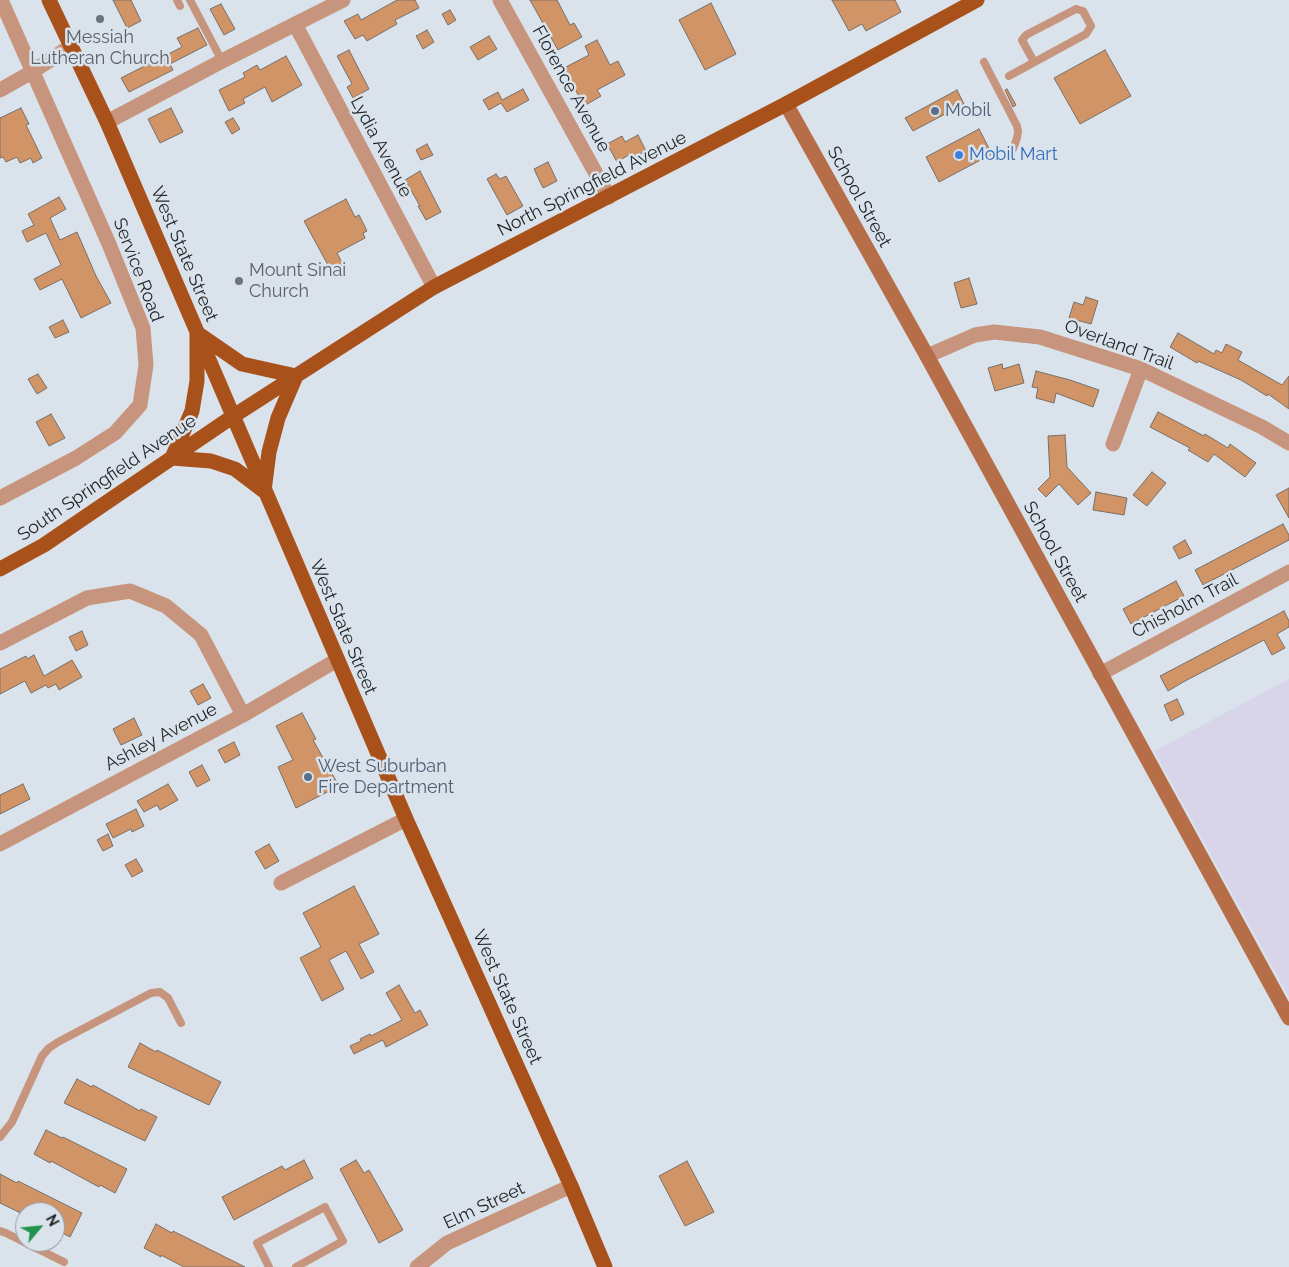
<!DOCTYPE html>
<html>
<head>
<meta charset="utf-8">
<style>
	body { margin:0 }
	#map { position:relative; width:1289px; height:1267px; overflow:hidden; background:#dae3eb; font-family:Raleway,sans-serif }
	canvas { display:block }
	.north { position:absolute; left:15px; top:1202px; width:50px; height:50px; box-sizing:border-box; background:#dae3eb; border:1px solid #8f969c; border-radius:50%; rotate:62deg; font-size:14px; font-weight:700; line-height:20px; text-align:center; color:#1f2326 }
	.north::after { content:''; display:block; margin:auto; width:18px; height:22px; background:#22934d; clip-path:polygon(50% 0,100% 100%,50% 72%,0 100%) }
</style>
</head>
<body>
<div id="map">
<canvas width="1289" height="1267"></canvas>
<div class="north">N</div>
</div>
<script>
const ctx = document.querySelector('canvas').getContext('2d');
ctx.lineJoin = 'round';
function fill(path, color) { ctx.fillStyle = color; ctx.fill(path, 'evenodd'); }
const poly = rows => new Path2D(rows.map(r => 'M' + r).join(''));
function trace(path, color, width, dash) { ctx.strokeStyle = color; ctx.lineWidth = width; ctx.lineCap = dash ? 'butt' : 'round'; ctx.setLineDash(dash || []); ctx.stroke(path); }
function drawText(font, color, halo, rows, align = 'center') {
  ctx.font = font + ' Raleway,sans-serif'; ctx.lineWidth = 5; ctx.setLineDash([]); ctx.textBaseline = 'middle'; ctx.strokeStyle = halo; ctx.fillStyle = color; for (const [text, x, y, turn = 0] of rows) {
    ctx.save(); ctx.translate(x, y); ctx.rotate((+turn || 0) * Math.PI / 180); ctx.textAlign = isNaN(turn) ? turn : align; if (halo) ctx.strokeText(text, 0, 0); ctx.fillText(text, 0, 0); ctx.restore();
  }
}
const education = poly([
	[1289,679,1289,997,1154,751]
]);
const building = poly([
	[113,0,131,0,141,21,127,28,113,0],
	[397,0,415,0,419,8,395,20,397,24,367,41,363,35,355,39,344,21,358,14,361,20,397,0],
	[530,0,557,0,570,25,574,23,582,37,558,50,530,0],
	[832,0,895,0,901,12,866,31,862,24,849,31,832,0],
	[711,3,736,54,705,70,679,20,711,3],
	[221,4,235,29,224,35,210,9,221,4],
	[450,10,456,20,448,25,442,14,450,10],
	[198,28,207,45,170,64,173,70,129,92,121,78,182,47,177,38,198,28],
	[427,30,434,42,423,49,416,36,427,30],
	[489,36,497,49,478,60,470,47,489,36],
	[597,40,610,65,618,61,625,75,597,90,601,96,584,106,564,68,589,55,585,46,597,40],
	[349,50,369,89,353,98,347,87,352,84,337,56,349,50],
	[1105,50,1131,96,1080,124,1054,78,1105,50],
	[286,56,302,85,272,102,265,87,243,99,245,103,229,111,219,90,245,77,243,73,257,65,260,70,286,56],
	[523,89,529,100,507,112,501,103,489,110,483,100,498,92,502,100,523,89],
	[1007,89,1016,105,1013,107,1005,90,1007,89],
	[957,90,964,104,913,131,905,118,957,90],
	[21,108,29,124,26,125,42,158,33,163,31,158,20,163,17,157,6,162,3,157,0,158,0,118,21,108],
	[171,108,183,132,160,143,148,119,171,108],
	[233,118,240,129,232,134,225,122,233,118],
	[979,129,992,154,939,182,926,157,979,129],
	[638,135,646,151,634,157,632,153,617,162,607,144,622,136,625,142,638,135],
	[427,144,433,155,421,160,416,150,427,144],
	[548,162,557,181,543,188,534,169,548,162],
	[420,171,441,212,426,220,418,206,420,206,405,180,420,171],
	[496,174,500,179,506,176,523,206,507,215,487,179,496,174],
	[59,197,66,209,50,218,60,240,77,232,96,276,111,303,81,318,62,279,40,290,34,279,61,265,46,233,27,242,22,231,34,225,28,214,59,197],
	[346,199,355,217,359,215,367,231,363,233,365,238,337,253,347,272,335,278,304,221,346,199],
	[969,278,977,304,961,308,954,283,969,278],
	[1086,297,1098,301,1091,324,1069,318,1074,302,1083,305,1086,297],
	[63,320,69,332,55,338,49,327,63,320],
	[1178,333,1214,354,1216,350,1222,353,1226,344,1242,352,1238,360,1282,385,1289,376,1289,409,1268,394,1267,396,1241,380,1198,361,1197,363,1170,347,1178,333],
	[1002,364,1003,369,1019,364,1024,383,995,391,988,368,1002,364],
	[1036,371,1070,380,1099,390,1093,407,1056,393,1054,403,1036,398,1038,388,1032,387,1036,371],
	[38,374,47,388,37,394,28,379,38,374],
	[1158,412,1204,436,1205,434,1228,448,1230,444,1256,463,1245,477,1214,454,1208,462,1188,450,1190,448,1150,427,1158,412],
	[51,414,65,438,49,446,36,422,51,414],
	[1065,435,1067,467,1091,493,1078,505,1059,484,1046,497,1038,489,1050,477,1048,436,1065,435],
	[1152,472,1166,483,1147,506,1133,495,1152,472],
	[1289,488,1289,518,1276,495,1289,488],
	[1096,492,1127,498,1124,515,1093,510,1096,492],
	[1283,524,1289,535,1289,540,1203,585,1195,570,1283,524],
	[1185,540,1192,553,1179,559,1173,547,1185,540],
	[1176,581,1184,596,1131,624,1123,609,1176,581],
	[1284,611,1289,621,1289,627,1277,634,1285,648,1272,655,1264,640,1185,681,1168,691,1160,676,1284,611],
	[82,631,88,645,76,651,69,637,82,631],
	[34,655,44,676,72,660,82,677,59,690,56,684,48,688,46,685,31,693,25,681,0,694,0,669,26,656,27,659,34,655],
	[203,684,211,698,198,705,190,691,203,684],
	[1177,699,1184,714,1171,721,1164,705,1177,699],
	[302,713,316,739,313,740,339,786,296,808,278,767,293,760,276,726,302,713],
	[134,718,142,735,121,745,113,729,134,718],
	[234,742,240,755,225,763,218,750,234,742],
	[202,765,210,780,197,787,189,772,202,765],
	[23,784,30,799,0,814,0,795,23,784],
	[168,784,178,800,160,810,157,805,144,812,137,801,168,784],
	[136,809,144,826,132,832,131,829,113,838,106,824,136,809],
	[108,834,113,846,103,851,97,840,108,834],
	[269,844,279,861,265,869,255,852,269,844],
	[136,859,143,871,132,877,125,865,136,859],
	[354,886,379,934,359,944,374,972,361,979,346,951,329,960,344,989,322,1001,300,958,321,947,303,913,354,886],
	[399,985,415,1013,420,1010,428,1025,386,1047,383,1040,354,1054,350,1046,361,1041,360,1039,370,1034,371,1036,402,1020,386,993,399,985],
	[140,1043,156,1052,157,1050,221,1082,209,1105,128,1067,140,1043],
	[77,1079,92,1087,93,1085,140,1111,141,1109,157,1117,145,1141,64,1103,77,1079],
	[46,1130,62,1138,63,1137,127,1169,115,1193,100,1185,99,1187,51,1161,50,1163,34,1154,46,1130],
	[304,1160,313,1178,234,1220,222,1197,282,1166,285,1170,304,1160],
	[356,1160,364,1173,369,1170,403,1230,379,1243,340,1169,356,1160],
	[687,1161,714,1212,685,1226,659,1176,687,1161],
	[0,1174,17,1183,18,1181,82,1213,70,1237,55,1229,55,1212,25,1212,25,1215,0,1203,0,1174],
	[156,1224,172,1233,173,1231,245,1267,184,1267,161,1255,161,1257,144,1248,156,1224]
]);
const service = poly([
	[177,0,180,6],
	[190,0,222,61],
	[984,62,1017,126,1018,131,1017,138,1013,149],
	[1009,76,1086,34,1091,26,1083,11,1076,9,1026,35,1022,40,1034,62],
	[0,1137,12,1122,42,1056,49,1048,58,1042,151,993,160,992,168,998,181,1023],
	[0,1231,6,1233,64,1262],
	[269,1267,257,1243,325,1207,343,1241,296,1267]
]);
const minor = poly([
	[500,0,609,197],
	[295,24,434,287],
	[0,90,32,72,71,46],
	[107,122,222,61,343,0],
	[927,356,975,335,994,332,1040,337,1141,369,1262,427,1289,443],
	[1113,444,1141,369],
	[0,498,76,458,115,433,140,405,146,365,143,328,109,244,1,0],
	[0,643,87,598,130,591,166,606,201,635,243,715],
	[1100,674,1289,572],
	[0,844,243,715,337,660],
	[281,883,406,819],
	[417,1267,447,1243,571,1186]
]);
const secondary = poly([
	[786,104,927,356,1289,1018]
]);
const primary = poly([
	[49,0,107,122,406,819,571,1186,605,1267],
	[197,333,242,364,296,376,278,418,269,452,264,491,235,469,211,461,172,458,192,411,197,381,197,333],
	[0,569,44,545,232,417,434,287,786,104,977,0]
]);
const markers = [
	[100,19,5,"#6b7280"],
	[935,111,5,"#5c6f8a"],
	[959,155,5,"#3f7fe0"],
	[239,281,5,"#6b7280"],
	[308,777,5,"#5c6f8a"]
];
const worshipNames = [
	["Messiah",100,38],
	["Lutheran Church",100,59],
	["Mount Sinai",249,271,"left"],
	["Church",249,292,"left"]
];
const streetNames = [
	["Florence Avenue",571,89,61],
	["Lydia Avenue",381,147,62],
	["North Springfield Avenue",592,184,-27],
	["School Street",859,197,61],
	["West State Street",184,254,67],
	["Service Road",138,270,69],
	["Overland Trail",1119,345,20],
	["South Springfield Avenue",107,478,-34],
	["School Street",1055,552,61],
	["Chisholm Trail",1185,606,-28],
	["West State Street",343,627,67],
	["Ashley Avenue",161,737,-28],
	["West State Street",507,997,66],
	["Elm Street",484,1206,-25]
];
const serviceNames = [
	["Mobil",945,111],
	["West Suburban",318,767],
	["Fire Department",318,788]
];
const shopNames = [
	["Mobil Mart",969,155]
];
fill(education, '#d8d4ea');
fill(building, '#d09466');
trace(building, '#786f69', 1);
trace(service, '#c7957d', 8);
trace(minor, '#c7957d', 15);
trace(secondary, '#b66e49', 15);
trace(primary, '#a9511b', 15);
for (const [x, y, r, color] of markers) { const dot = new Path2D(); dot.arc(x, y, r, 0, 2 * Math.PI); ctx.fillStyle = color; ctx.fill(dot); trace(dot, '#dae3eb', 2); }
drawText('18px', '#5b616d', '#dae3eb', worshipNames);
drawText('18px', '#1f2326', '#dae3eb', streetNames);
drawText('18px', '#4e5e75', '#dae3eb', serviceNames, 'left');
drawText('18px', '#366cbe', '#dae3eb', shopNames, 'left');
</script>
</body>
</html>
